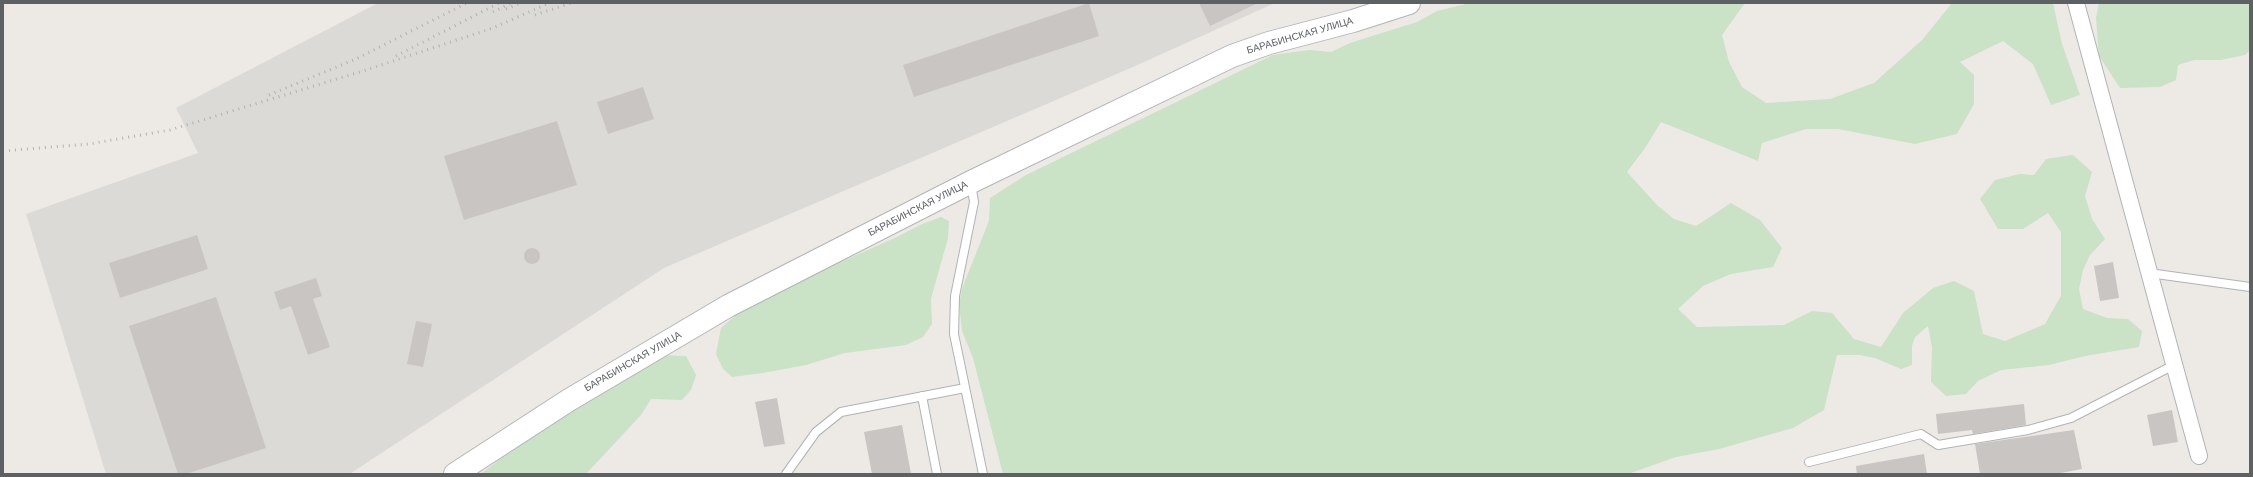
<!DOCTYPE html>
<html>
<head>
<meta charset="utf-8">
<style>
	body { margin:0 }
	#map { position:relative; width:2253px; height:477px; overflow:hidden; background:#edeae5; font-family:"DM Sans",sans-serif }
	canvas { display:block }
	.frame { position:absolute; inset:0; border:4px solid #5d6164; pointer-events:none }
</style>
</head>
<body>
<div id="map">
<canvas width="2253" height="477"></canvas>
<div class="frame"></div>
</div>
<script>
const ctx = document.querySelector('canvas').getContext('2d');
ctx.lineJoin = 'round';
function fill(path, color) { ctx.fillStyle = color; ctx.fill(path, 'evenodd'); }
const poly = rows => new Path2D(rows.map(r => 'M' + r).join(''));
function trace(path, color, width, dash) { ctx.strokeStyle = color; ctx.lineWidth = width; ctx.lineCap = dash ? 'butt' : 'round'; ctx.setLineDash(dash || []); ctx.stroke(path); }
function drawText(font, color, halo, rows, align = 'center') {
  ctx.font = font + ' "DM Sans",sans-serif'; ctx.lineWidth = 3; ctx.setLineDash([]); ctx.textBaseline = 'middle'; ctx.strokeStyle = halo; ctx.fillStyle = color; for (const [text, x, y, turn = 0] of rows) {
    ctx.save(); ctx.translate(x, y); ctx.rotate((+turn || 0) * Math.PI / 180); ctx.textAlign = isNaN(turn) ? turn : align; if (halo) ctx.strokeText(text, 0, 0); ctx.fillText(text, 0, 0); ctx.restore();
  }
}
const industrial = poly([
	[378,3,1275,3,1133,67,664,268,351,473,106,474,26,214,198,153,176,108]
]);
const green = poly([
	[1470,3,1745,3,1722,35,1729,62,1742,87,1766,103,1830,99,1874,83,1923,39,1952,3,2053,3,2062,44,2080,95,2051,105,2033,64,2003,41,1960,62,1974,75,1974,104,1957,134,1915,144,1838,129,1806,129,1762,143,1758,161,1661,122,1645,148,1627,172,1657,205,1674,219,1696,226,1731,203,1760,220,1782,248,1773,267,1731,274,1703,286,1678,309,1697,327,1784,325,1812,311,1832,313,1854,339,1881,347,1903,313,1933,288,1954,281,1974,291,1983,334,2005,341,2045,324,2061,296,2061,232,2048,213,2023,229,1998,229,1980,199,1995,180,2020,174,2034,175,2046,159,2073,155,2092,172,2085,196,2092,219,2105,239,2090,255,2083,270,2079,289,2083,309,2107,318,2128,319,2142,331,2139,347,2085,356,2049,365,2001,370,1978,381,1966,394,1946,396,1931,382,1932,347,1928,326,1915,337,1912,346,1912,365,1901,369,1875,358,1860,355,1837,355,1824,410,1793,428,1719,449,1676,457,1628,474,1003,474,973,358,962,331,959,303,963,286,989,221,990,198,1026,175,1273,55,1309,50,1331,52,1350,43,1417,22,1437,11],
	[2099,3,2250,3,2250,50,2245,55,2221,60,2194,60,2178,65,2176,80,2160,87,2120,88,2099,56,2096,18],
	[941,217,949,221,948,238,931,299,932,324,923,337,906,345,845,353,806,365,763,373,732,377,723,369,716,354,721,328,751,302,899,236,922,224],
	[658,355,686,356,696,375,691,390,682,400,651,399,641,415,586,474,481,474,543,426]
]);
const building = poly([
	[1089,3,1099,36,914,97,903,65],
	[1199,3,1258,3,1210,26],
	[643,87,654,119,608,134,597,102],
	[557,121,577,185,464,220,444,156],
	[197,235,208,269,120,298,109,263],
	'524 256a8 8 0 1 1 16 0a8 8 0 1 1-16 0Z',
	[2113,262,2119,298,2100,301,2094,266],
	[316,278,322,296,313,299,330,347,308,355,291,306,280,310,274,292],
	[216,297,266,448,186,474,178,474,129,326],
	[416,321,432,324,423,367,407,364],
	[777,398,785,444,764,447,755,402],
	[2024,404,2026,425,1973,434,1972,430,1938,434,1936,414],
	[2172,410,2178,442,2153,446,2147,415],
	[902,425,911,474,872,474,864,432],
	[2074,430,2082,469,2055,474,1980,474,1975,444],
	[1924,454,1927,474,1857,474,1856,466]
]);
const service = poly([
	[971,183,974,202,955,296,954,334,983,474],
	[2149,273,2250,287],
	[922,396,937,474],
	[1809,462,1921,434,1938,445,2028,430,2071,418,2174,365],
	[786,474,816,432,841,412,965,388]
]);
const minor = poly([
	[2076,3,2199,456]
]);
const secondary = poly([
	[455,474,569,400,728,306,971,182,1232,56,1269,43,1353,21,1409,3]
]);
const rail = poly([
	[506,9,521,3],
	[493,12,511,3],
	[535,15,571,3],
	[396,56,499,3],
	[269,95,356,59,467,3],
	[3,151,89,144,170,130,363,71,493,28,549,3]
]);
const streetNames = [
	["БАРАБИНСКАЯ УЛИЦА",1300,36,-16],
	["БАРАБИНСКАЯ УЛИЦА",918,209,-27],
	["БАРАБИНСКАЯ УЛИЦА",633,362,-30]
];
fill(industrial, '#dcdad7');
fill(green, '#cae2c5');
fill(building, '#c9c5c2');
trace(service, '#b0b3b6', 10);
trace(minor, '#b0b3b6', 18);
trace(secondary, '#b2b5b8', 24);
trace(service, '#fff', 8);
trace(minor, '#fff', 16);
trace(secondary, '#fff', 22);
trace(rail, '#b1b2b2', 3, [1, 5]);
drawText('10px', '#5d6164', '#fff', streetNames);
</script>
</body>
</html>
